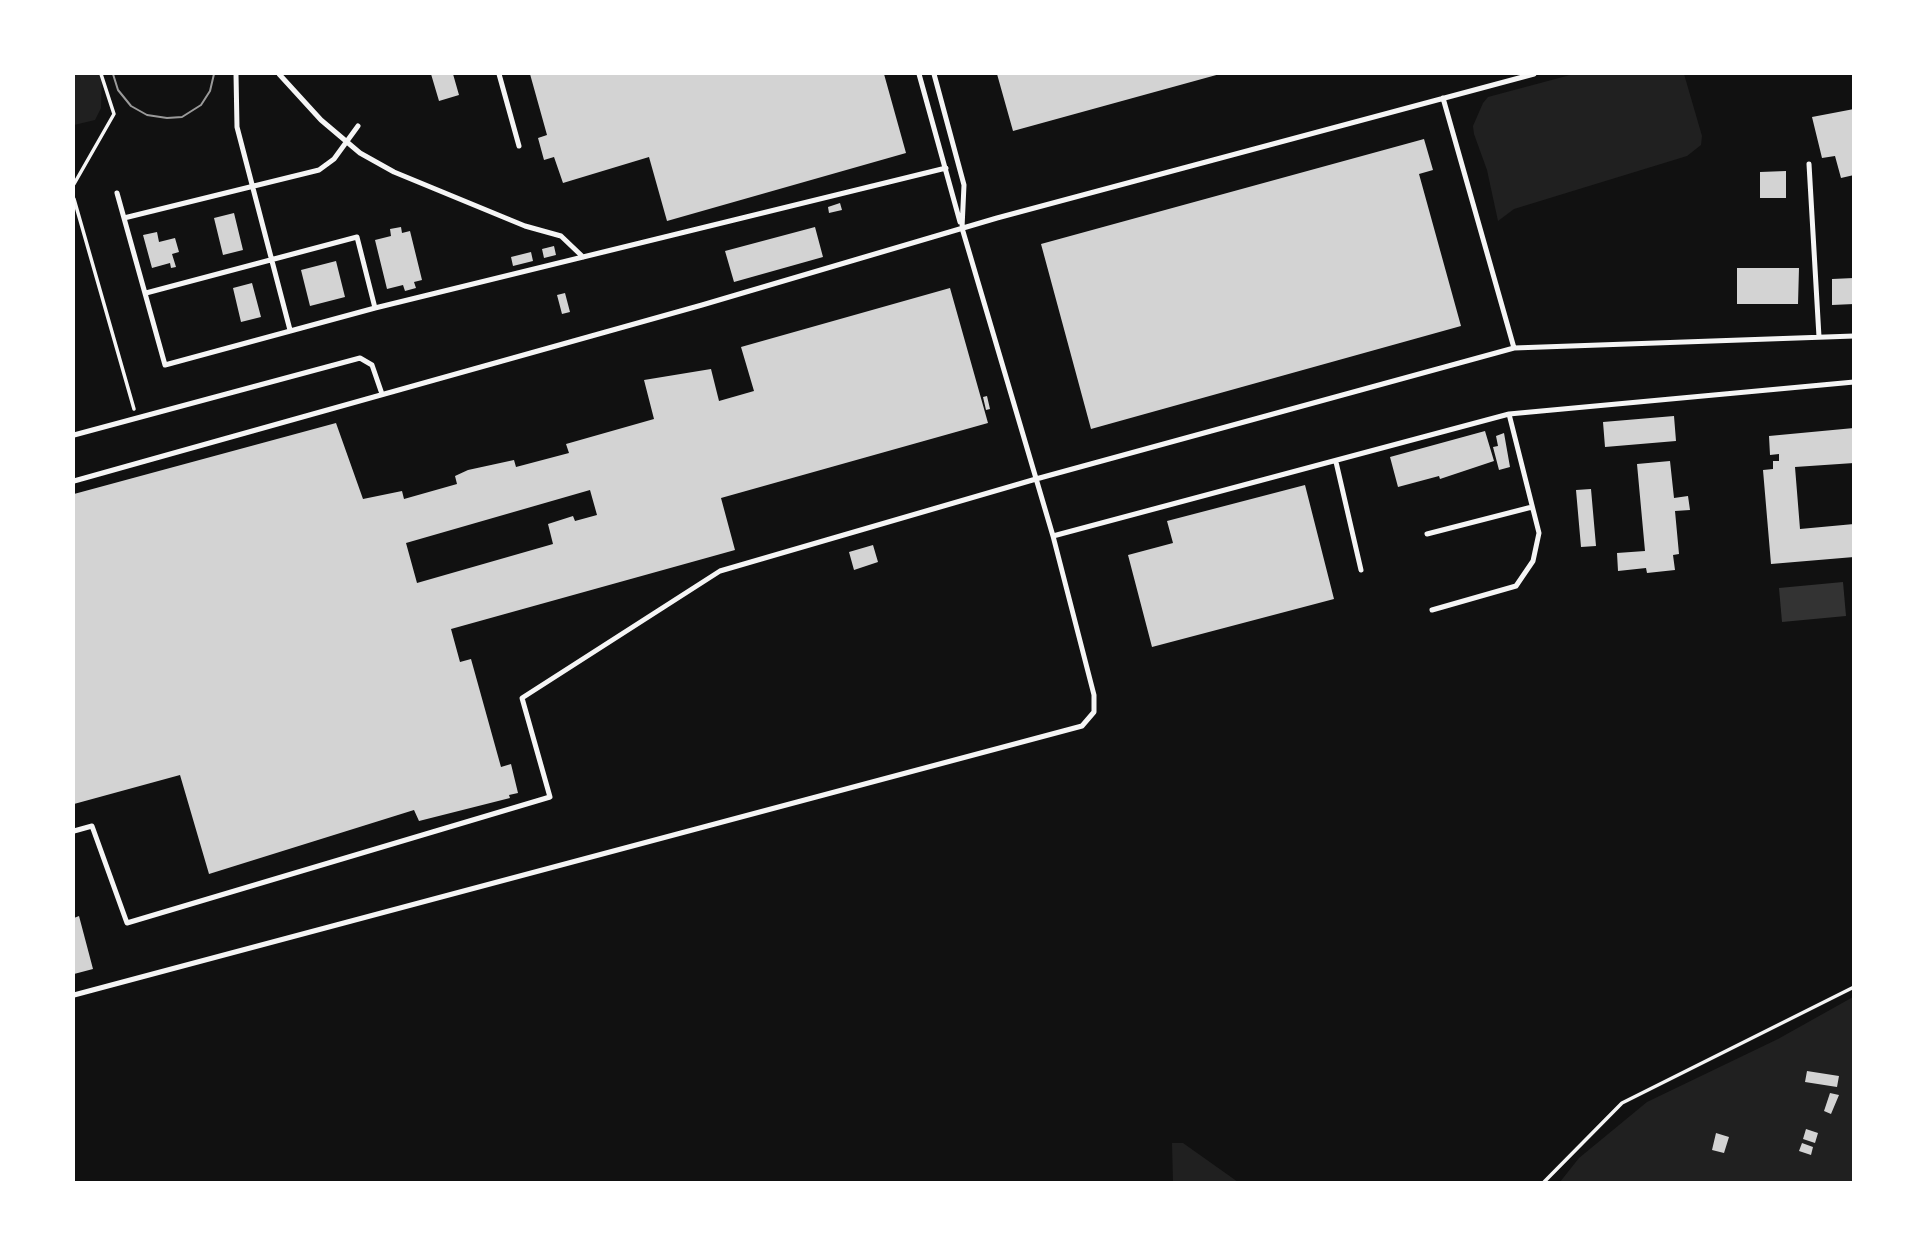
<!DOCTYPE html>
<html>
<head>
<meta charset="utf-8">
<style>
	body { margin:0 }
	#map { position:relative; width:1927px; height:1256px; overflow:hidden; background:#111; font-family:"Fira Sans",sans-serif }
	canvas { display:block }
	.frame { position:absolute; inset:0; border:75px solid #fff; pointer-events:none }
</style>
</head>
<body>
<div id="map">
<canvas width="1927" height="1256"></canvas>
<div class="frame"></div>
</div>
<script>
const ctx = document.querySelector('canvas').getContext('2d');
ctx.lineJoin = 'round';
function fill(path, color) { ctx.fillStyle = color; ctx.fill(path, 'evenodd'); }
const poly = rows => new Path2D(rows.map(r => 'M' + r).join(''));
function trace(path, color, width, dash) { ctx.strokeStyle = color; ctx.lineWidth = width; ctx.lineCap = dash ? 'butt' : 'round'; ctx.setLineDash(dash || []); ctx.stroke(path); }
const green = poly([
	[74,74,102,74,101,108,95,120,74,125],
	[1574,74,1684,74,1702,136,1701,145,1687,156,1514,209,1498,221,1487,170,1474,134,1473,126,1483,103,1488,97],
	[1853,997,1853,1182,1560,1182,1579,1158,1647,1102,1778,1039],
	[1172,1143,1183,1143,1238,1182,1173,1182]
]);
const water = poly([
	[1843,582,1846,616,1782,622,1779,588]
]);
const building = poly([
	[431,74,453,74,459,95,439,101],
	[530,74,884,74,906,153,667,221,649,157,563,183,554,157,544,160,538,138,547,135],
	[997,74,1220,74,1013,131],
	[1854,109,1854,175,1841,178,1835,156,1822,158,1812,117],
	[1424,139,1433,170,1419,174,1461,326,1091,429,1041,244],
	[1786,171,1786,198,1760,198,1760,172],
	[840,203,842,210,829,213,828,207],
	[234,213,243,250,223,255,214,218],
	[401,227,402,233,410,231,422,280,414,282,416,288,405,291,403,285,387,289,375,240,391,236,390,229],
	[815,227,823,257,734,282,725,251],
	[157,232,159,242,175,238,179,252,172,254,176,267,171,268,170,263,152,268,143,235],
	[554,246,556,255,544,258,542,249],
	[531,252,533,261,513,266,511,257],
	[336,261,345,297,310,306,301,270],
	[1737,268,1799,268,1798,304,1737,304],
	[1854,278,1854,304,1832,305,1832,279],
	[252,283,261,317,241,322,233,288],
	[950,288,988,423,721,498,735,550,451,629,460,662,471,659,501,767,511,764,518,793,509,795,510,798,419,821,414,810,209,874,180,775,74,804,74,494,336,423,363,499,402,491,404,499,457,484,455,476,468,470,514,460,516,467,569,453,566,444,654,419,644,380,711,369,719,401,754,391,741,347],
	[590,490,597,515,575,521,573,516,548,524,553,544,417,583,406,543],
	[565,293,570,312,562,314,557,295],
	[987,396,990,409,986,410,983,397],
	[1674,416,1676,441,1605,447,1603,422],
	[1854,428,1854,463,1795,467,1800,529,1854,524,1854,557,1771,564,1763,470,1773,469,1773,461,1779,461,1779,454,1770,455,1769,436],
	[1485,431,1494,461,1440,479,1439,476,1398,487,1390,457],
	[1504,433,1510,467,1499,470,1493,447,1498,446,1496,436],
	[1670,461,1674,498,1688,496,1690,510,1675,511,1679,554,1673,555,1675,570,1647,573,1646,568,1618,571,1617,553,1645,551,1637,464],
	[1305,485,1334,599,1152,647,1128,555,1173,543,1167,521],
	[1591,489,1596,546,1581,547,1576,490],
	[873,545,878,562,854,570,849,552],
	[79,916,93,969,74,974,74,918],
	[1807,1071,1839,1076,1837,1087,1805,1082],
	[1830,1093,1839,1095,1831,1114,1824,1111],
	[1806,1129,1818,1133,1815,1143,1803,1139],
	[1716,1133,1729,1137,1724,1153,1712,1150],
	[1802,1143,1813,1147,1811,1155,1799,1151]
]);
const path = poly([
	[74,184,114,114,101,74],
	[74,199,134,409],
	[1544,1182,1622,1103,1854,987]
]);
const service = poly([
	[236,74,237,127,290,330],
	[279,74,321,120,360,153,394,172,525,226,561,236,583,257],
	[499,74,519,146],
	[919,74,960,222],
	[934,74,964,185,962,228,1053,536,1509,414,1854,382],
	[1443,98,1514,348],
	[1809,164,1819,337],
	[117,193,165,365,375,308,946,168],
	[124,218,319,170,334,159,358,126],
	[146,293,357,237,375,308],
	[74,435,360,358,372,365,382,394],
	[1336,462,1361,570],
	[74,481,702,305,997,218,1534,74],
	[1427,534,1532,507],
	[1432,610,1516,586,1533,561,1539,533,1509,414],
	[74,831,92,826,127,923,550,797,522,698,720,571,1036,479,1514,348,1854,336],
	[74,995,1082,726,1094,712,1094,695,1053,536]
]);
const tram = poly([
	[113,74,118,90,131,106,147,115,167,118,182,117,201,105,210,91,214,74]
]);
fill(green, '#202020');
fill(water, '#333');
fill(building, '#d3d3d3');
trace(path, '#f5f5f5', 3.5);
trace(service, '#f5f5f5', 5);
trace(tram, '#9a9a9a', 2);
</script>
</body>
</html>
